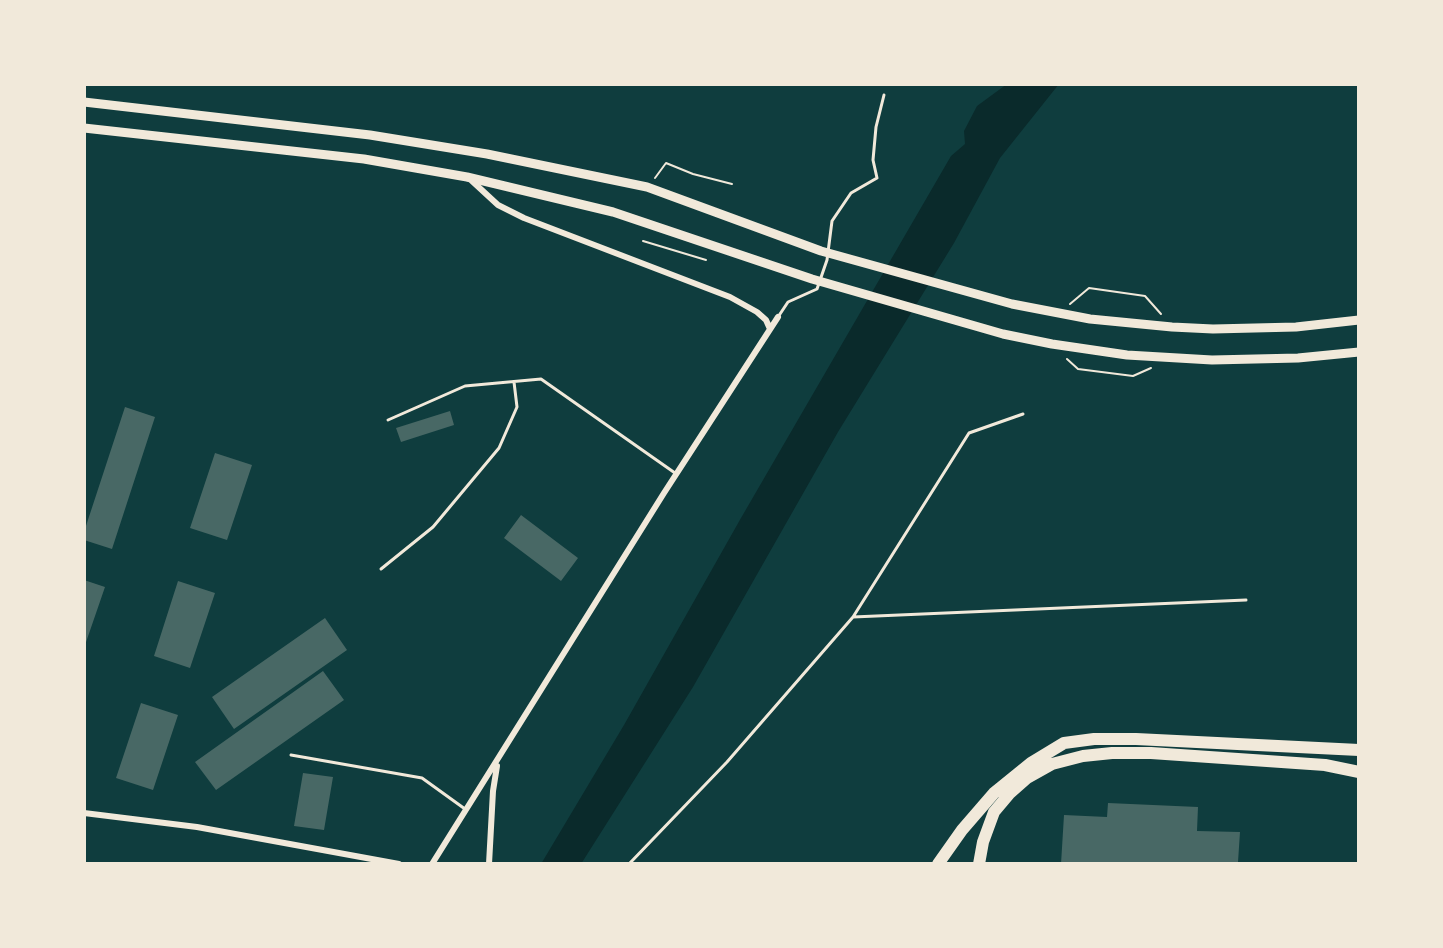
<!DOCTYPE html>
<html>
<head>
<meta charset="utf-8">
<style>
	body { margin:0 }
	#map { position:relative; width:1443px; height:948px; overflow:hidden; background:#0f3d3e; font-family:"Alegreya Sans",sans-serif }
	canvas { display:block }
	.frame { position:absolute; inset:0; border:86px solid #f1e9da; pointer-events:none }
</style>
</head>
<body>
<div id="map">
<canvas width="1443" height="948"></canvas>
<div class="frame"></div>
</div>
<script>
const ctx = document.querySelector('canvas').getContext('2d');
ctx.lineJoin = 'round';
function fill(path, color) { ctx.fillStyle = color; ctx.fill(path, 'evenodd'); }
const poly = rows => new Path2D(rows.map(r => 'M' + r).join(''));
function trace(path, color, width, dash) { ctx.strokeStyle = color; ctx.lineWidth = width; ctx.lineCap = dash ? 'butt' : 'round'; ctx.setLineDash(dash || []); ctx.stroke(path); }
const water = poly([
	[1007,84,1059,84,1000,158,954,243,838,432,693,687,581,864,541,864,624,725,741,518,951,156,965,144,964,131,977,106]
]);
const building = poly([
	[125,407,155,417,112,549,84,540,84,532],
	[450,411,454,425,401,442,396,428],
	[215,453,252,465,227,540,190,528],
	[521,515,578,558,561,581,504,538],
	[84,580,105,587,84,648],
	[178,581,215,593,190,668,154,656],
	[325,618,347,650,234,729,212,697],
	[323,671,344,700,216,790,195,762],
	[141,703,178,715,153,790,116,778],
	[303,773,333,777,324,830,294,826],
	[1108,803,1198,807,1197,831,1240,832,1238,862,1245,862,1245,864,1061,864,1064,815,1107,817]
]);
const path = poly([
	[655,178,666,163,693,174,732,184],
	[643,241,706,260],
	[1070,304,1089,288,1145,296,1161,314],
	[1067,359,1078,369,1133,376,1151,368]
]);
const service = poly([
	[778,317,788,302,817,289,827,260,832,221,851,193,877,178,873,160,876,127,884,95],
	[388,420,465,386,541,379,675,473],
	[381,569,433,527,499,448,517,407,514,382],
	[853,617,1246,600],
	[291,755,422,778,465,809],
	[629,864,727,762,853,617,969,433,1023,414]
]);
const minor = poly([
	[472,181,498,205,524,218,730,297,757,312,766,320,770,329],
	[84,813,197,827,399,864],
	[432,864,664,493,778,317],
	[489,864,493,791,497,766]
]);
const secondary = poly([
	[84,102,370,135,487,154,647,187,821,251,1012,304,1090,319,1172,327,1213,329,1296,327,1359,320],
	[84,128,364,159,467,177,613,212,812,279,1003,334,1052,344,1127,355,1212,360,1298,358,1359,352]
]);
const motorway = poly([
	[938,864,962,830,994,793,1031,763,1064,743,1094,739,1136,739,1359,750],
	[979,864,983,842,994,812,1010,793,1027,778,1052,764,1083,756,1112,753,1151,753,1325,765,1359,772]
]);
fill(water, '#0a2a2b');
fill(building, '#486865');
trace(path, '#f1e9da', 2);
trace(service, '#f1e9da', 3);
trace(minor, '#f1e9da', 6);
trace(secondary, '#f1e9da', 9);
trace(motorway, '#f1e9da', 12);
</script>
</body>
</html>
